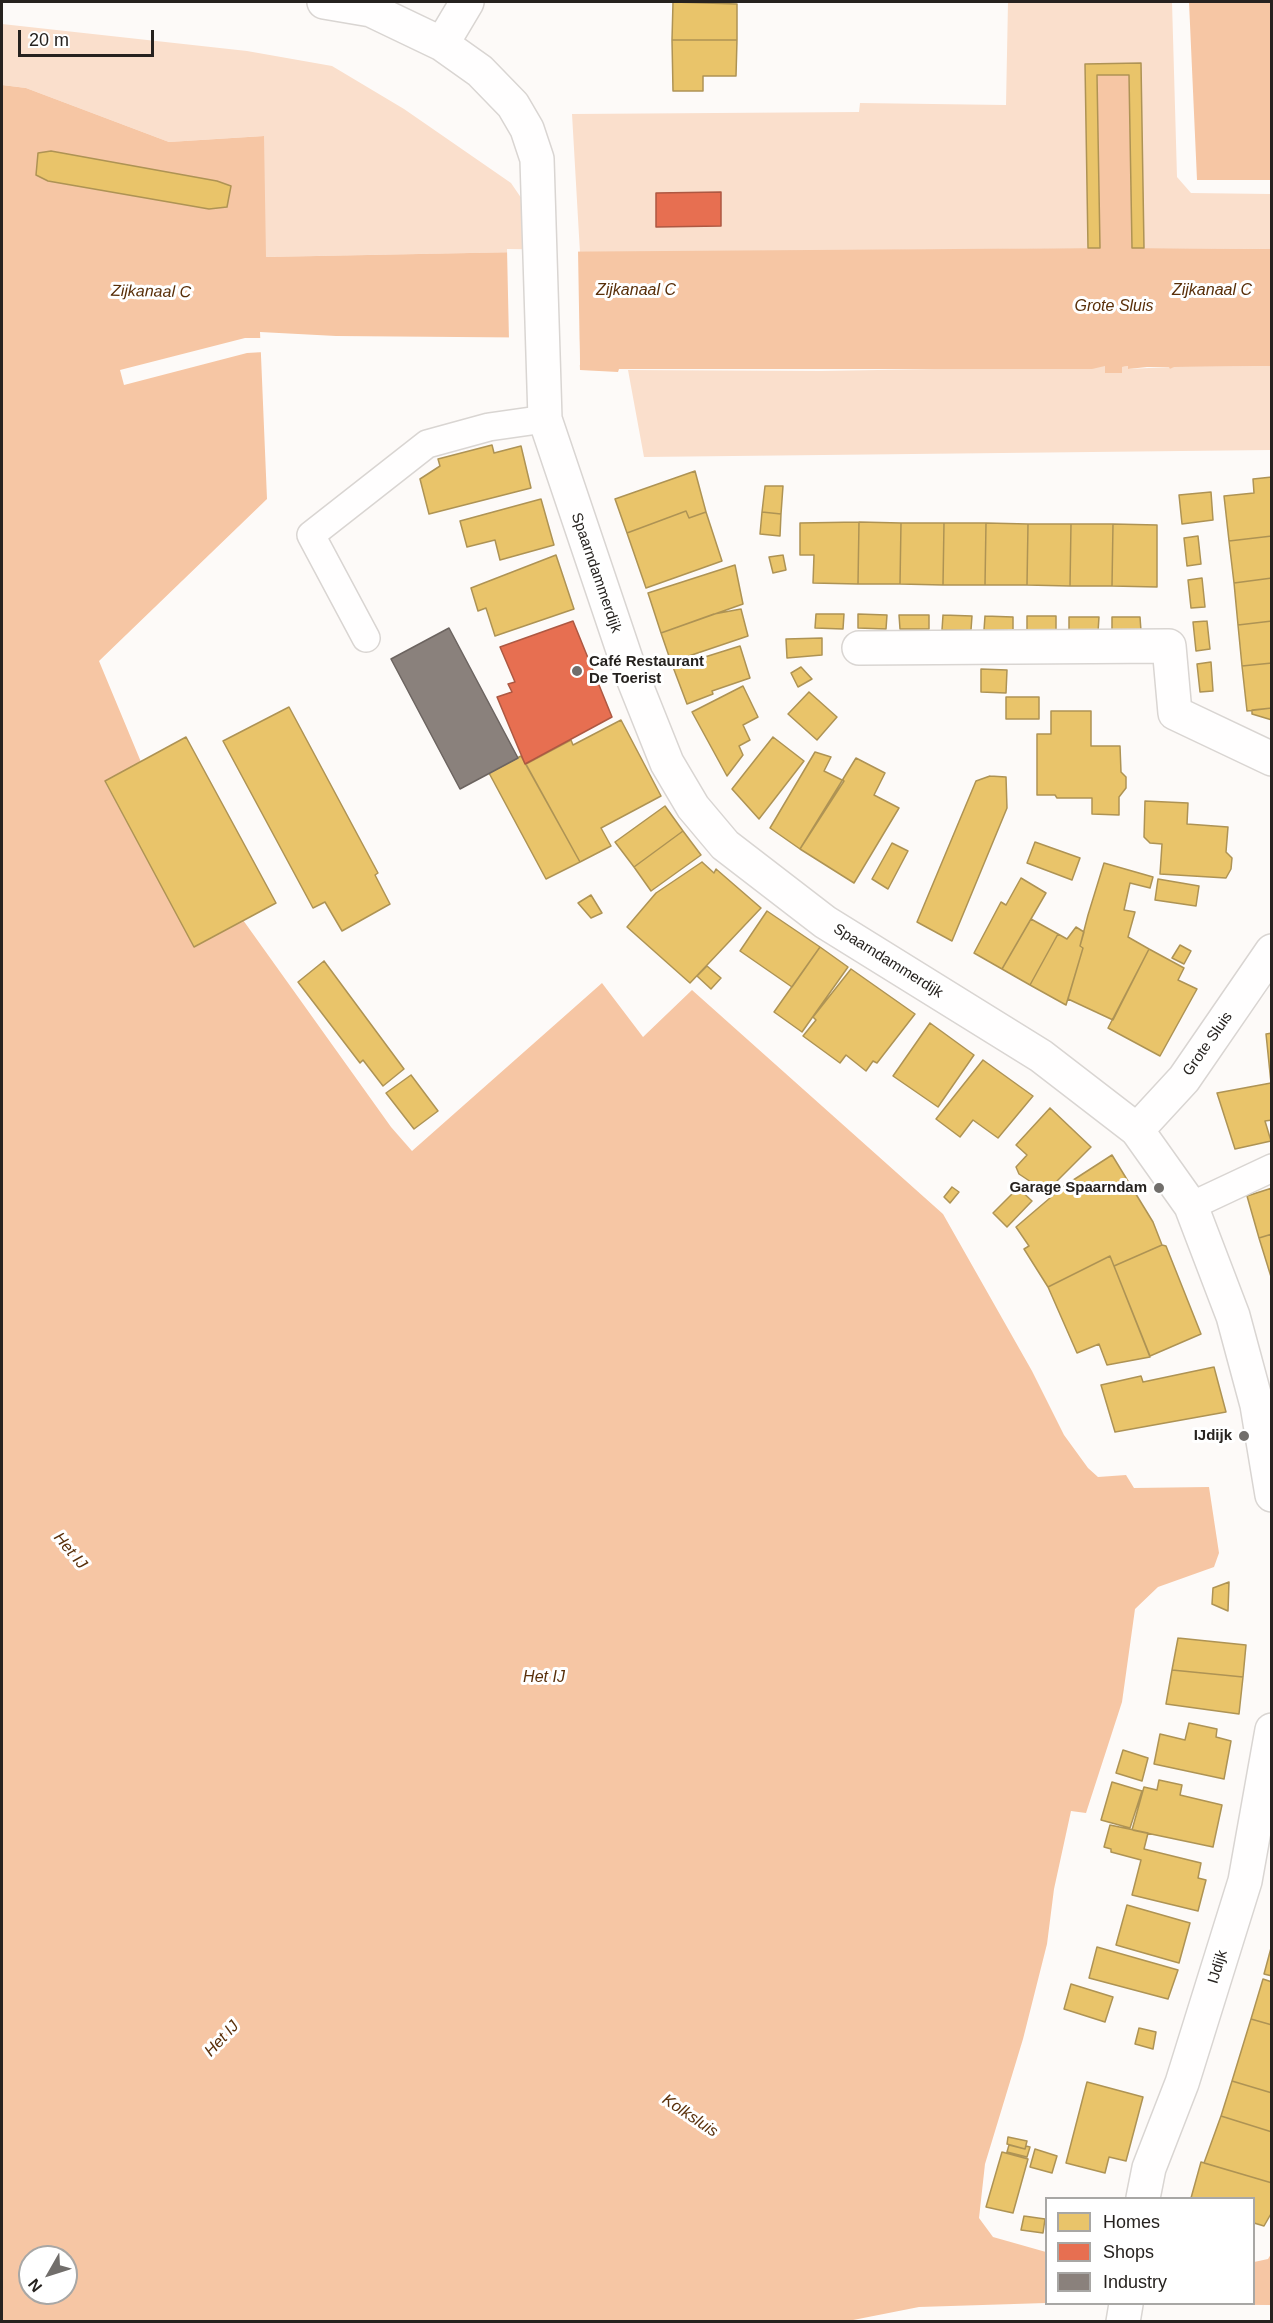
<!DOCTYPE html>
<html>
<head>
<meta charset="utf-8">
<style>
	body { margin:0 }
	#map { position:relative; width:1273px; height:2323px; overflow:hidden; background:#fdfaf8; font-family:Helvetica,sans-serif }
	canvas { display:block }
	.frame { position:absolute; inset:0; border:3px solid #26221f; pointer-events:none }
	.legend { position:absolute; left:1045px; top:2197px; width:210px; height:108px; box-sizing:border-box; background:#fff; border:2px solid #a8a7a5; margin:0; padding:8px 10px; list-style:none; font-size:18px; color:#26221f }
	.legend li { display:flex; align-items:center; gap:12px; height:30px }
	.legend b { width:30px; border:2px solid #a8a7a5 }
	.north { position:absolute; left:18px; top:2245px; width:60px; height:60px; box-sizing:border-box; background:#fff; border:2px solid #a8a7a5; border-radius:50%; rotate:231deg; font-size:16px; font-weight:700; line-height:24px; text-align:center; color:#26221f }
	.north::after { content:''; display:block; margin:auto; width:21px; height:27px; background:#716e6b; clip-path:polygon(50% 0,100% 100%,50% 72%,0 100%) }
	.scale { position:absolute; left:18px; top:30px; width:136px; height:27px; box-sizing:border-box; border:3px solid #26221f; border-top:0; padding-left:8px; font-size:18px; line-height:21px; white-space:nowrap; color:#26221f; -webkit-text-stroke:4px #fff; paint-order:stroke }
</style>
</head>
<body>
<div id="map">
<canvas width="1273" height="2323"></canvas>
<div class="frame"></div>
<ul class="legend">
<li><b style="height:16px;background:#e9c46a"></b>Homes</li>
<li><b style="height:16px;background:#e76f51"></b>Shops</li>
<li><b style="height:16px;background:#8a817c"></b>Industry</li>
</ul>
<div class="north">N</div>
<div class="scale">20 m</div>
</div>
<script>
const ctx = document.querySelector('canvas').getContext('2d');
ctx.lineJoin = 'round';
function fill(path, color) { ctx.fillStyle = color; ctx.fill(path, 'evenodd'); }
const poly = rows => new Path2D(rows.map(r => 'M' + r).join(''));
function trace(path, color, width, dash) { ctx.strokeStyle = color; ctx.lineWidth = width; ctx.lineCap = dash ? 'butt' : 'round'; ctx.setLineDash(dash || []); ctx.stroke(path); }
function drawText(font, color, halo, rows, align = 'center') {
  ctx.font = font + ' Helvetica,sans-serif'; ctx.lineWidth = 6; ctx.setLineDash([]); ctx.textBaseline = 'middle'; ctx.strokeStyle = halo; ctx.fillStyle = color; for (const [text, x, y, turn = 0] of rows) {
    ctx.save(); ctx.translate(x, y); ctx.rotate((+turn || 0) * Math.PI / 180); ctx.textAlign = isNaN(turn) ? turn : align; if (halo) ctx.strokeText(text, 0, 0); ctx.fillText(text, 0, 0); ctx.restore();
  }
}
const green = poly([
	[1008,2,1172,2,1177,177,1191,193,1271,194,1271,249,1132,248,1129,75,1097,76,1100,248,580,253,572,114,859,112,860,103,1006,105],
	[2,24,247,51,332,66,404,109,511,183,526,205,530,235,521,252,265,257,263,136,169,142,26,88,2,85],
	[1106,366,1105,373,1122,373,1122,367,1128,366,1128,369,1170,367,1170,369,1173,367,1271,366,1271,450,644,457,628,370,821,371]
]);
const water = poly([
	[1189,2,1271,2,1271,180,1197,180],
	[1097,75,1129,75,1132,248,1271,249,1271,366,1174,367,1170,369,1169,367,1147,367,1128,369,1128,366,1122,367,1122,373,1105,373,1105,366,1092,369,619,369,618,372,580,370,579,338,336,336,260,332,267,499,99,661,141,762,105,782,194,946,243,920,391,1127,412,1151,602,983,643,1037,692,990,943,1214,1032,1371,1064,1435,1088,1468,1098,1477,1126,1475,1134,1488,1209,1487,1219,1553,1214,1567,1158,1587,1135,1609,1122,1702,1086,1813,1071,1811,1054,1889,1047,1944,1023,2039,985,2164,979,2218,993,2237,1046,2252,1046,2303,919,2307,843,2322,2,2322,2,85,26,88,169,142,264,136,266,257,521,252,1100,248],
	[30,2257,66,2257,66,2293,30,2293],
	[1271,2254,1271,2305,1074,2304,1254,2304,1254,2262,1268,2259]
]);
const pier = poly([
	[507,249,578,250,580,365,577,365,576,341,509,340],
	[245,338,263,338,264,352,247,353,124,385,120,370]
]);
const homes = poly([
	[673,2,737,4,737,40,672,40,673,2],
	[672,40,737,40,736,76,703,76,703,91,673,91,672,40],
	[1141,63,1144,248,1132,248,1129,75,1097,75,1100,248,1088,248,1085,64,1141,63],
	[51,151,217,181,231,186,227,207,209,209,48,181,36,175,38,153,51,151],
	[492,445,494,453,521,446,531,488,429,514,420,479,440,466,438,459,492,445],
	[695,471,706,512,689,518,686,511,627,533,615,499,695,471],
	[1272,477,1272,536,1229,541,1224,496,1254,493,1253,479,1272,477],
	[765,486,783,486,781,514,762,512,765,486],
	[1211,492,1213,520,1182,524,1179,495,1211,492],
	[541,499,554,545,500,560,495,540,467,547,460,521,541,499],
	[686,511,689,518,706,512,722,561,646,588,627,533,686,511],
	[762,512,781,514,780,536,760,534,762,512],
	[859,522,901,523,900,584,858,584,859,522],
	[859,522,858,584,813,583,814,555,800,555,800,523,859,522],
	[901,523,944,523,943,585,900,584,901,523],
	[944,523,986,523,985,585,943,585,944,523],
	[986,523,1028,524,1027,585,985,585,986,523],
	[1028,524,1071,524,1070,586,1027,585,1028,524],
	[1071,524,1113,524,1112,586,1070,586,1071,524],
	[1113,524,1157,525,1157,587,1112,586,1113,524],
	[1198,536,1201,564,1187,566,1184,538,1198,536],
	[1272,536,1272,578,1234,583,1229,541,1272,536],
	[556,555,574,609,495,636,486,608,478,611,471,588,556,555],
	[783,555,786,570,773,573,769,557,783,555],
	[735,565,743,604,661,633,648,593,735,565],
	[1202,578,1205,607,1191,608,1188,580,1202,578],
	[1272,578,1272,621,1238,625,1234,583,1272,578],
	[741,609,748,636,671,662,661,633,714,614,741,609],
	[816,614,844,614,843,629,815,628,816,614],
	[858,614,887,615,886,629,858,628,858,614],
	[899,615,929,615,929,629,900,629,899,615],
	[943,615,972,616,971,630,942,630,943,615],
	[985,616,1013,617,1013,630,984,630,985,616],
	[1027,616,1056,616,1056,631,1027,631,1027,616],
	[1069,617,1099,617,1098,632,1069,631,1069,617],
	[1112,617,1140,617,1141,631,1112,631,1112,617],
	[1207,621,1210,649,1196,651,1193,622,1207,621],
	[1272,621,1272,663,1242,666,1238,625,1272,621],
	[822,638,822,655,787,658,786,639,822,638],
	[740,646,750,678,712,691,713,694,687,704,673,667,740,646],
	[1211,662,1213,691,1200,692,1197,664,1211,662],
	[1272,663,1272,708,1247,711,1242,666,1272,663],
	[801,667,812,679,798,687,791,673,801,667],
	[981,669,1007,670,1006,693,981,692,981,669],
	[743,686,758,717,743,725,750,740,739,746,743,755,727,776,692,712,743,686],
	[809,692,837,717,817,740,788,714,809,692],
	[1006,697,1039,697,1039,719,1006,719,1006,697],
	[289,707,378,873,375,875,390,904,342,931,325,902,313,908,223,741,289,707],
	[1272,708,1272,720,1252,714,1252,710,1272,708],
	[1051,711,1091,711,1091,746,1120,746,1121,772,1126,777,1126,788,1119,797,1119,815,1092,814,1092,798,1057,798,1055,795,1037,795,1037,734,1051,734,1051,711],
	[621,720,661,796,601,828,611,846,580,862,526,764,571,740,573,745,621,720],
	[186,737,276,903,194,947,105,781,186,737],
	[773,737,804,761,759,819,732,789,773,737],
	[815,752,831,757,824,771,844,781,800,849,770,828,815,752],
	[521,756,580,862,546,879,489,773,521,756],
	[856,758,885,773,874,795,899,808,854,883,800,849,856,758],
	[990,776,1006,777,1007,808,952,941,917,922,976,781,990,776],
	[1145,801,1188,803,1187,824,1228,827,1226,852,1232,858,1231,869,1226,878,1160,874,1162,844,1150,843,1144,837,1145,801],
	[665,806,683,831,634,867,615,842,665,806],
	[683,831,701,855,651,891,634,867,683,831],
	[1035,842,1080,858,1072,880,1027,863,1035,842],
	[892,843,908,851,888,889,872,879,892,843],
	[702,862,714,873,716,869,761,908,690,983,627,927,656,893,702,862],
	[1104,863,1153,877,1150,888,1130,883,1124,910,1135,912,1128,937,1149,949,1113,1020,1068,999,1083,948,1080,946,1088,915,1104,863],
	[1021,878,1046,893,1002,969,974,953,1001,902,1006,905,1021,878],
	[1158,879,1199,886,1196,906,1155,900,1158,879],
	[591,895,602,913,591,918,578,903,591,895],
	[767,911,820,947,792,987,740,951,767,911],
	[1031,919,1058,934,1030,985,1002,969,1031,919],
	[1076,927,1084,932,1080,946,1083,948,1066,1005,1030,985,1058,934,1067,939,1076,927],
	[1180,945,1191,951,1184,964,1172,958,1180,945],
	[820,947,848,967,802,1032,774,1012,820,947],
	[1149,949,1184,968,1178,980,1197,989,1160,1056,1108,1028,1149,949],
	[324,961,404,1069,383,1086,363,1060,360,1063,298,982,324,961],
	[707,966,721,978,711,989,697,976,707,966],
	[851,969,915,1014,877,1063,873,1061,866,1071,846,1055,840,1063,803,1036,816,1020,813,1017,851,969],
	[930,1023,974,1055,938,1107,893,1076,930,1023],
	[1272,1033,1272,1083,1271,1083,1266,1034,1272,1033],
	[983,1060,1033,1096,998,1138,973,1120,960,1137,936,1119,983,1060],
	[411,1075,438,1111,414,1129,386,1093,411,1075],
	[1271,1083,1272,1120,1265,1121,1271,1141,1235,1149,1217,1093,1271,1083],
	[1050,1108,1091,1147,1046,1192,1019,1174,1016,1167,1027,1155,1016,1145,1050,1108],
	[1112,1155,1153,1222,1162,1245,1114,1266,1110,1256,1048,1287,1024,1249,1029,1246,1016,1227,1064,1186,1112,1155],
	[952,1187,959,1192,950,1203,944,1197,952,1187],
	[1018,1188,1032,1201,1007,1227,993,1213,1018,1188],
	[1272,1188,1272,1234,1259,1238,1247,1196,1272,1188],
	[1272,1234,1272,1280,1259,1238,1272,1234],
	[1162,1245,1166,1246,1201,1334,1150,1356,1114,1266,1162,1245],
	[1110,1256,1150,1357,1107,1365,1099,1344,1077,1353,1048,1287,1110,1256],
	[1214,1367,1226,1412,1115,1432,1101,1385,1141,1376,1143,1382,1214,1367],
	[1229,1582,1228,1611,1212,1604,1213,1588,1229,1582],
	[1178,1638,1246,1645,1243,1677,1172,1670,1178,1638],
	[1172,1670,1243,1677,1239,1714,1166,1704,1172,1670],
	[1189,1723,1217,1729,1216,1737,1231,1741,1224,1779,1154,1764,1160,1734,1185,1740,1189,1723],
	[1123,1750,1148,1758,1142,1781,1116,1773,1123,1750],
	[1159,1780,1182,1785,1180,1795,1222,1805,1213,1847,1132,1830,1144,1787,1157,1790,1159,1780],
	[1112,1782,1142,1791,1130,1828,1101,1820,1112,1782],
	[1110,1825,1148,1833,1144,1849,1201,1863,1198,1878,1206,1880,1198,1911,1132,1895,1141,1860,1111,1852,1111,1849,1104,1847,1110,1825],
	[1127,1905,1190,1923,1179,1963,1116,1945,1127,1905],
	[1097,1947,1178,1970,1168,1999,1089,1978,1097,1947],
	[1271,1948,1272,1948,1272,1976,1264,1974,1271,1948],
	[1263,1979,1272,1982,1272,2025,1251,2019,1263,1979],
	[1071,1984,1113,1997,1105,2022,1064,2009,1071,1984],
	[1251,2019,1272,2025,1272,2093,1232,2081,1251,2019],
	[1139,2028,1156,2032,1153,2049,1135,2044,1139,2028],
	[1232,2081,1272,2093,1272,2132,1221,2116,1232,2081],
	[1087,2082,1143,2097,1126,2161,1109,2157,1105,2173,1066,2163,1087,2082],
	[1221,2116,1272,2132,1272,2183,1204,2163,1221,2116],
	[1008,2137,1027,2141,1025,2149,1007,2144,1008,2137],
	[1009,2145,1025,2149,1026,2146,1030,2147,1027,2157,1007,2152,1009,2145],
	[1035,2149,1057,2156,1052,2173,1030,2167,1035,2149],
	[1002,2152,1028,2159,1013,2213,986,2207,1002,2152],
	[1201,2162,1272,2183,1272,2212,1264,2226,1254,2223,1254,2198,1191,2198,1201,2162],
	[1024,2216,1045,2219,1043,2233,1021,2230,1024,2216]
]);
const shops = poly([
	[721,192,721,226,656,227,656,193,721,192],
	[573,621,612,717,525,764,497,697,512,692,508,684,515,682,500,647,573,621]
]);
const industry = poly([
	[449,628,518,758,460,789,391,659,449,628]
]);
const lane = poly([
	[366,638,311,535,427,444,489,427,545,419],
	[1191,1206,1272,1168]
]);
const street = poly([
	[859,648,1169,646,1175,713,1272,759],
	[1137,1130,1184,1079,1272,951]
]);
const secondary = poly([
	[324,2,371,10,442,44,480,71,513,105,527,129,537,159,545,419,629,668,667,763,693,807,725,845,825,922,1041,1056,1137,1130,1191,1206,1233,1316,1257,1405,1272,1495],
	[442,44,467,2],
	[1143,2198,1149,2168,1182,2083,1245,1881,1272,1730],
	[1123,2322,1126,2304]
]);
const markers = [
	[577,671,6,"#716e6b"],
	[1159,1188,6,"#716e6b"],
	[1244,1436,6,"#716e6b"]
];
const streetNames = [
	["Spaarndammerdijk",596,573,71],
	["Spaarndammerdijk",888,961,32],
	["Grote Sluis",1208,1044,-55],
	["IJdijk",1218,1967,-73]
];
const poiNames = [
	["Café Restaurant",589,662,"left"],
	["De Toerist",589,679,"left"],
	["Garage Spaarndam",1147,1188],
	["IJdijk",1232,1436]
];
const waterNames = [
	["Zijkanaal C",636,291],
	["Zijkanaal C",1212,291],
	["Zijkanaal C",151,292,1],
	["Grote Sluis",1114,307],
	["Het IJ",70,1551,50],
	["Het IJ",544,1678],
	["Het IJ",222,2039,-47],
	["Kolksluis",690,2116,34]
];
fill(green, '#fadfcc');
fill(water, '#f6c6a4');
fill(pier, '#fdfaf8');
fill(homes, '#e9c46a');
trace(homes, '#ae9354', 1.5);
fill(shops, '#e76f51');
trace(shops, '#ad5842', 1.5);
fill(industry, '#8a817c');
trace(industry, '#6c6460', 1.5);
trace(lane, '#d9d5d2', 30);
trace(street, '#d9d5d2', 36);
trace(secondary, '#d9d5d2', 36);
trace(lane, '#fffefe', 27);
trace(street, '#fffefe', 33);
trace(secondary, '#fffefe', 33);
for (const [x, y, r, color] of markers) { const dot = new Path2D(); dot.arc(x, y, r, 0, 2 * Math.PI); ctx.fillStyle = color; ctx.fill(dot); trace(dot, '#fff', 2); }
drawText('15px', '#26221f', '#fff', streetNames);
drawText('bold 15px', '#26221f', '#fff', poiNames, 'right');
drawText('italic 16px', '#592f09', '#fff', waterNames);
</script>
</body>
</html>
